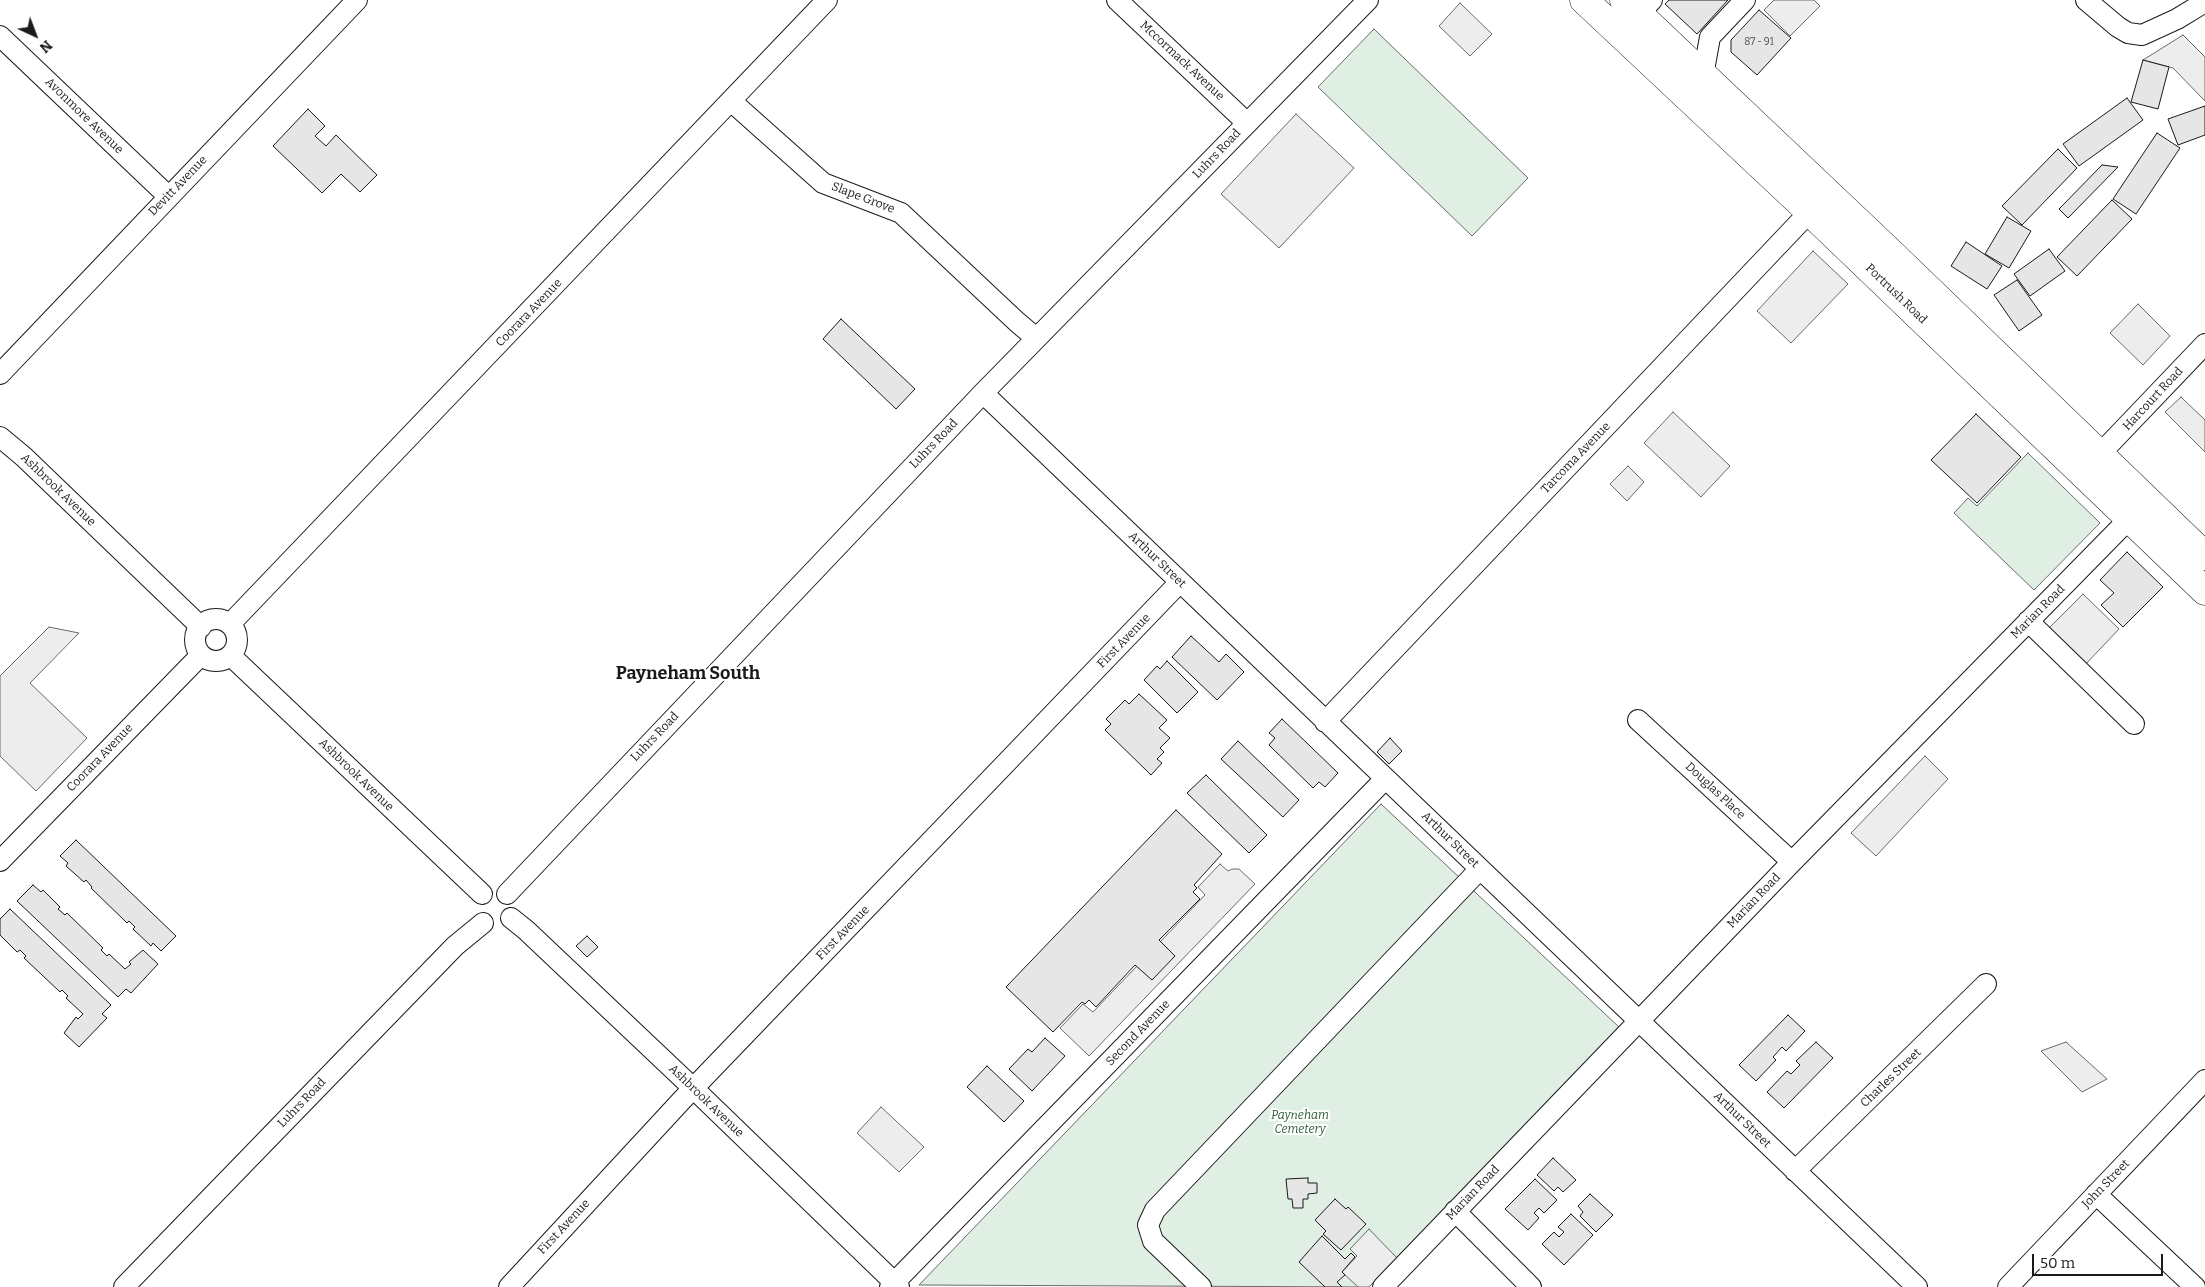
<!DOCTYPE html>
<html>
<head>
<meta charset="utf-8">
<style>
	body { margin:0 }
	#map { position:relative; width:2205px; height:1287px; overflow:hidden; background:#fff; font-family:Bitter,serif }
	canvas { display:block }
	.north { position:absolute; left:10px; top:10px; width:50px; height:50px; -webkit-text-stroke:4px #fff; paint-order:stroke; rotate:137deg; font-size:14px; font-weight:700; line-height:20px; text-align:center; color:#1a1a1a }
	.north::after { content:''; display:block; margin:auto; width:18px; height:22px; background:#1a1a1a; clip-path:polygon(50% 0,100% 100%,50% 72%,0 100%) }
	.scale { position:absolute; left:2032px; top:1254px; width:131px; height:22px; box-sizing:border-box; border:2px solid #1a1a1a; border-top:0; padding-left:6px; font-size:15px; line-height:18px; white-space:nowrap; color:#1a1a1a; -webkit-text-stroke:4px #fff; paint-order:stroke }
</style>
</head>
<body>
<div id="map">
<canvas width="2205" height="1287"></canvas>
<div class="north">N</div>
<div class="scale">50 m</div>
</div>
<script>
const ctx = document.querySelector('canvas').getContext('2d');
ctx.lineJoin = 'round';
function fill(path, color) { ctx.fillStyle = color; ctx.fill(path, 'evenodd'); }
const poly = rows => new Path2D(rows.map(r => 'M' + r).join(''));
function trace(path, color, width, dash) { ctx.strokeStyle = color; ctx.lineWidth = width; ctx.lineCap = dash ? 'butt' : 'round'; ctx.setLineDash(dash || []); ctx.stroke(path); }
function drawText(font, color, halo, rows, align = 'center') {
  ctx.font = font + ' Bitter,serif'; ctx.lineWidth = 4; ctx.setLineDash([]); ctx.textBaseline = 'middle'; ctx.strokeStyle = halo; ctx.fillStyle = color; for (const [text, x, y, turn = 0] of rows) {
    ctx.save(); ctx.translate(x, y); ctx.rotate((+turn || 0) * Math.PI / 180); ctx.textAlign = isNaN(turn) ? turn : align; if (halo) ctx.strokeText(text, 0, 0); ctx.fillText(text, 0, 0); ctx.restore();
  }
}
const green = poly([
	[1374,29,1528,178,1472,236,1318,87,1374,29],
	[2028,453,2100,523,2034,590,1954,513,1968,498,1977,506,2028,453],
	[1381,804,1619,1027,1369,1287,919,1285,1381,804]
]);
const parking = poly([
	[1774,0,1814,0,1820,6,1790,36,1764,10,1774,0],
	[1460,3,1492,34,1470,56,1439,26,1460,3],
	[2183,35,2205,57,2205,101,2173,68,2143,60,2183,35],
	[1296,114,1354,168,1279,248,1221,194,1296,114],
	[1813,251,1848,284,1791,343,1757,311,1813,251],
	[2138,304,2170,336,2143,365,2110,333,2138,304],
	[2181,397,2205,420,2205,452,2165,412,2181,397],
	[1673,412,1730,466,1701,497,1644,443,1673,412],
	[1628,466,1644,482,1627,501,1610,484,1628,466],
	[2083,594,2119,629,2083,667,2046,631,2083,594],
	[49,627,79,633,30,683,87,738,36,791,0,756,0,676,49,627],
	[1925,756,1948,779,1876,856,1851,833,1925,756],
	[1220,864,1228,871,1232,869,1239,869,1255,884,1089,1056,1060,1028,1083,1004,1093,1012,1205,895,1198,887,1220,864],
	[2066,1042,2107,1079,2082,1092,2041,1051,2066,1042],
	[881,1107,924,1147,899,1172,857,1133,881,1107],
	[1369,1229,1397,1258,1369,1287,1358,1287,1342,1272,1357,1256,1350,1249,1369,1229]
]);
const building = poly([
	[1669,0,1728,0,1697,34,1665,4,1669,0],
	[1759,10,1791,38,1757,75,1731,52,1731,40,1759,10],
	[2143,60,2169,67,2158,109,2131,102,2143,60],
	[2127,98,2143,120,2079,166,2063,144,2127,98],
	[2205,106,2205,135,2178,145,2168,119,2205,106],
	[308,109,325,126,315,136,326,146,336,135,377,175,360,192,341,174,322,193,273,146,308,109],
	[2157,133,2180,148,2136,214,2113,199,2157,133],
	[2058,149,2077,168,2022,225,2002,206,2058,149],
	[2102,165,2118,167,2068,218,2059,209,2102,165],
	[2112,200,2132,219,2077,276,2057,257,2112,200],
	[2007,217,2031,231,2009,268,1985,254,2007,217],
	[1966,242,2002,266,1987,289,1951,266,1966,242],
	[2049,249,2065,271,2030,296,2014,274,2049,249],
	[2017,280,2042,315,2019,331,1994,295,2017,280],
	[841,319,915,389,896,409,823,339,841,319],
	[1976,414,2021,457,1977,503,1931,460,1976,414],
	[2127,552,2163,587,2123,627,2101,605,2114,593,2100,580,2127,552],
	[1191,636,1219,662,1226,654,1244,672,1217,700,1172,657,1191,636],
	[1167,661,1198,692,1177,713,1144,680,1157,666,1160,669,1167,661],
	[1139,694,1167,720,1159,728,1170,738,1160,748,1164,752,1157,759,1162,763,1151,775,1105,730,1111,724,1106,719,1125,700,1129,704,1139,694],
	[1282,719,1338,773,1325,787,1319,782,1313,788,1269,745,1275,738,1269,733,1282,719],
	[1390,738,1402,751,1389,764,1377,752,1390,738],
	[1238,741,1299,800,1283,817,1221,759,1238,741],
	[1206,775,1267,835,1249,853,1187,793,1206,775],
	[1176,810,1222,854,1194,885,1197,888,1193,892,1200,899,1159,940,1175,956,1152,980,1135,965,1096,1007,1089,1000,1085,1004,1082,1002,1053,1032,1006,987,1176,810],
	[76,840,176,936,161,951,153,943,151,946,133,929,135,927,129,921,127,923,91,888,92,887,86,880,84,882,66,866,68,863,60,856,76,840],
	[33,885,41,892,43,890,60,907,58,909,65,915,67,913,103,948,101,950,107,956,109,954,125,969,131,964,129,962,143,950,158,964,131,993,126,989,118,997,17,901,33,885],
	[10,909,111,1005,102,1014,107,1018,79,1047,64,1033,76,1017,78,1019,83,1014,66,998,68,996,62,990,60,992,24,958,26,956,20,950,17,952,0,935,0,919,10,909],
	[587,936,598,947,587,957,576,946,587,936],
	[1788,1015,1805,1031,1786,1051,1782,1047,1773,1057,1776,1060,1756,1081,1739,1065,1788,1015],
	[1045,1038,1065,1056,1032,1091,1009,1069,1028,1049,1032,1052,1045,1038],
	[1816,1042,1833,1058,1784,1108,1767,1092,1787,1071,1791,1074,1800,1065,1796,1061,1816,1042],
	[987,1066,1024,1101,1004,1122,967,1087,987,1066],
	[1553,1158,1576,1180,1563,1192,1558,1187,1554,1191,1537,1175,1553,1158],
	[1308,1178,1308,1183,1317,1183,1317,1193,1308,1194,1308,1199,1303,1199,1303,1208,1293,1208,1292,1199,1288,1199,1286,1179,1308,1178],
	[1535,1179,1557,1200,1544,1213,1539,1208,1534,1213,1539,1218,1528,1230,1505,1209,1535,1179],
	[1590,1194,1613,1215,1596,1232,1580,1216,1583,1212,1578,1206,1590,1194],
	[1335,1199,1346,1209,1348,1207,1366,1224,1341,1250,1323,1234,1326,1231,1315,1220,1335,1199],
	[1571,1214,1593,1235,1564,1265,1542,1244,1554,1232,1559,1237,1564,1232,1558,1227,1571,1214],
	[1322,1236,1345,1259,1351,1253,1355,1257,1342,1272,1345,1275,1337,1282,1342,1287,1325,1287,1299,1262,1322,1236]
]);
const minor = poly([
	[1117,0,1247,123],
	[2086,0,2118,27,2128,33,2142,35,2177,19,2205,2],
	[1635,27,1639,14,1652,0],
	[0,36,168,196],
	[1703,76,1710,37,1745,0],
	[731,101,823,183,901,213,1017,322,1036,338],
	[0,374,357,0],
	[983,393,1917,1287],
	[0,437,24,457,201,627],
	[2100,454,2205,344],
	'195 640a21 21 0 1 1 42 0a21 21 0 1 1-42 0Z',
	[2028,621,2134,724],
	[230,624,827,0],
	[231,656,482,894],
	[1638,720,1792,862],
	[1325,722,1818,203],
	[0,861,201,655],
	[507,894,983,393,1368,0],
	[511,918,526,930,693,1088,899,1287],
	[1795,1171,1986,984],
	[2096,1194,2195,1287],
	[1455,1211,1531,1287],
	[124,1287,455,946,483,923],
	[509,1287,682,1100,1180,582],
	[890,1287,1385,779],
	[1201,1287,1153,1241,1148,1225,1155,1210,1480,869],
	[1383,1287,1792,862,2129,519],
	[2008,1287,2205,1080]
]);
const highway = poly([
	[1584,0,1810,212,2205,591],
	[1624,0,1890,252,2205,556]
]);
const numberNames = [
	["87 - 91",1759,42]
];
const streetNames = [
	["Mccormack Avenue",1182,61,43],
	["Avonmore Avenue",84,116,44],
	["Luhrs Road",1217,154,-46],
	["Devitt Avenue",178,186,-46],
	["Slape Grove",863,198,21],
	["Portrush Road",1896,294,44],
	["Coorara Avenue",529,313,-46],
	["Harcourt Road",2153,399,-47],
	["Luhrs Road",934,444,-46],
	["Tarcoma Avenue",1576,458,-46],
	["Ashbrook Avenue",58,490,44],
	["Arthur Street",1157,560,44],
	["Marian Road",2038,612,-45],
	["First Avenue",1124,641,-46],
	["Luhrs Road",655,737,-46],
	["Coorara Avenue",100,758,-46],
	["Ashbrook Avenue",356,775,44],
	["Douglas Place",1715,791,43],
	["Arthur Street",1450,840,44],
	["Marian Road",1754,901,-46],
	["First Avenue",843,933,-46],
	["Second Avenue",1138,1033,-46],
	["Charles Street",1891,1078,-44],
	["Ashbrook Avenue",706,1101,44],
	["Luhrs Road",302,1103,-46],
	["Arthur Street",1742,1120,44],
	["John Street",2106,1184,-46],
	["Marian Road",1473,1193,-46],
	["First Avenue",564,1227,-47]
];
const parkNames = [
	["Payneham",1300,1116],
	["Cemetery",1300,1130]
];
const districtNames = [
	["Payneham South",688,674]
];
fill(green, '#e0efe3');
trace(green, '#6a6a6a', 1);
fill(parking, '#ededed');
trace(parking, '#6a6a6a', 1);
fill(building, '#e6e6e6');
trace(building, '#1a1a1a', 1);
trace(minor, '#1a1a1a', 22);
trace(highway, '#1a1a1a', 29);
trace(minor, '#fff', 20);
trace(highway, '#fff', 28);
drawText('10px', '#4d4d4d', null, numberNames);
drawText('12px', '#1a1a1a', '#fff', streetNames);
drawText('italic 12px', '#2b5a34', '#fff', parkNames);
drawText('bold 18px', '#1a1a1a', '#fff', districtNames);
</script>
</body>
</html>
